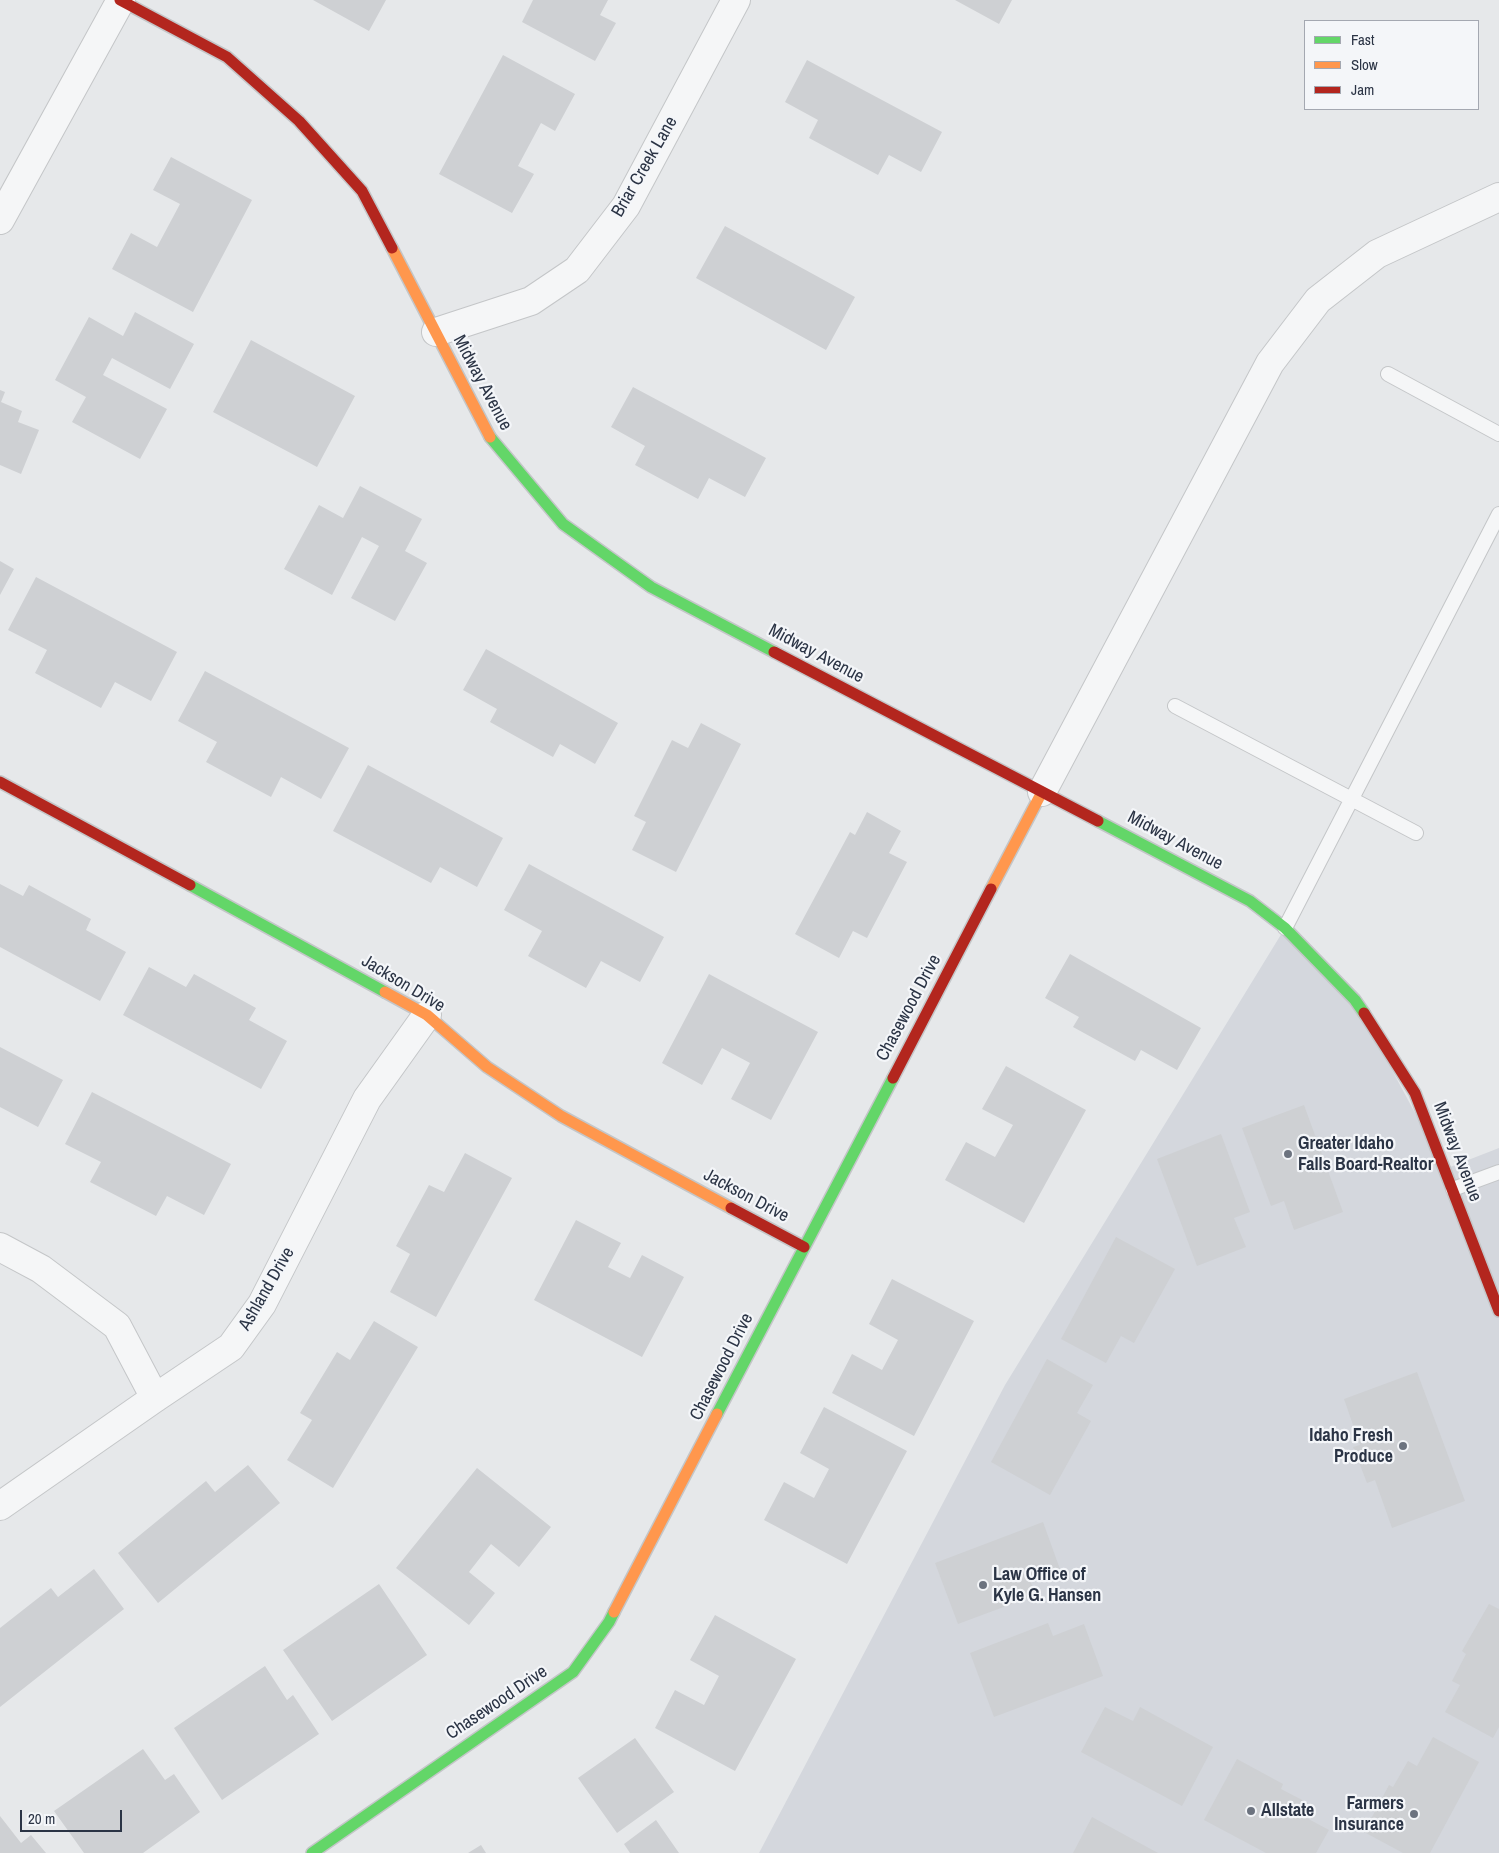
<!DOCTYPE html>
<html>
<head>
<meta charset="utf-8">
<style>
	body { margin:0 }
	#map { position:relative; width:1499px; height:1853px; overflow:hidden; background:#e6e8ea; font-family:"Archivo Narrow",sans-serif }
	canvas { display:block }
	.legend { position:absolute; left:1304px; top:20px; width:175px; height:90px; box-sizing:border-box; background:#f4f6f9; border:1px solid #a4a8b1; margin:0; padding:6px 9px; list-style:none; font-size:15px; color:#2b3445 }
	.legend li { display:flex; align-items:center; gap:10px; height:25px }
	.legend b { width:25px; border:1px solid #a4a8b1 }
	.scale { position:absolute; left:20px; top:1810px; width:102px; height:22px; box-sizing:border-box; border:2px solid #2b3445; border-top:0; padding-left:6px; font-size:15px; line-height:18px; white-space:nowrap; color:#2b3445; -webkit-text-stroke:4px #f4f6f9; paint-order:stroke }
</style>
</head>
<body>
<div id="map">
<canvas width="1499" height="1853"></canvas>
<ul class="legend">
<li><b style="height:6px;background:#63d668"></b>Fast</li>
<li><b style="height:6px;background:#ff974d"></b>Slow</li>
<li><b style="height:6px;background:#b3261e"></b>Jam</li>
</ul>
<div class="scale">20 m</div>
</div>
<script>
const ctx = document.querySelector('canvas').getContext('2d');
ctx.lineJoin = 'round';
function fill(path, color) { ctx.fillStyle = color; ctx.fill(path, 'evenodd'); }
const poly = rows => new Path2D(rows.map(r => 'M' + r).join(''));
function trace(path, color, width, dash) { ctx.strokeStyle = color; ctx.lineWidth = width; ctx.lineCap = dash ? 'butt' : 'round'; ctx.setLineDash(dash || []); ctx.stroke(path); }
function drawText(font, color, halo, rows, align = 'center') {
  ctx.font = font + ' "Archivo Narrow",sans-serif'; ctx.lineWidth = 4.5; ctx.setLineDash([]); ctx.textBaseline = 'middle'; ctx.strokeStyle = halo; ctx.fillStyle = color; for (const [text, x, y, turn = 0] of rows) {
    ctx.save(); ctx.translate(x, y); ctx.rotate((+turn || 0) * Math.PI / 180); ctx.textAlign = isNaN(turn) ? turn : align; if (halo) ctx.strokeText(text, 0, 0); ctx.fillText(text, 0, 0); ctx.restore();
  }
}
const built = poly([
	[1285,928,1355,1001,1445,1169,1499,1148,1499,1853,759,1853,1005,1385]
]);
const building = poly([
	[313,0,386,0,369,31],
	[533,0,608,0,600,15,616,23,595,61,522,22],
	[955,0,1012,0,999,24],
	[503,55,575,94,555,131,541,123,518,166,534,174,512,213,439,174],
	[807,60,942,132,921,172,889,155,878,175,809,138,818,120,785,102],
	[171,157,252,200,193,312,112,269,131,233,157,247,180,204,153,190],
	[725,226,855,297,826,350,696,278],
	[135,312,194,344,170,389,112,358,103,375,167,409,140,459,72,422,86,397,55,380,89,317,123,336],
	[251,340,355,396,317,467,213,412],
	[633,387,766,458,745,497,709,478,698,499,635,465,645,446,611,427],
	[0,390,5,392,1,402,22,411,18,422,39,430,21,474,0,465],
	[360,486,422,519,405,551,427,563,395,621,351,598,379,546,362,537,332,595,284,569,319,505,343,518],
	[0,561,14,569,0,595],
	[36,577,177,652,151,701,115,682,101,708,35,673,47,650,8,630],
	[486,649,618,723,595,764,560,744,553,757,490,722,497,709,463,690],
	[205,671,349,748,321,799,281,777,271,797,206,762,217,742,178,721],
	[701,723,741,744,676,872,632,850,646,822,634,816,672,740,688,748],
	[368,765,503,838,477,887,440,867,431,883,333,831],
	[867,812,901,831,889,853,907,862,867,938,853,931,839,958,795,934,850,832,855,835],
	[529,864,664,937,640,982,601,961,586,988,528,956,542,931,504,910],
	[0,884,23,896,29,885,91,919,86,930,126,952,100,1001,0,947],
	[1070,954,1201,1028,1177,1070,1141,1050,1135,1061,1073,1027,1079,1017,1045,998],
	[149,967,186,987,194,974,256,1008,249,1020,287,1041,261,1089,123,1015],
	[709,974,818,1032,771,1120,731,1099,750,1063,722,1048,702,1085,662,1063],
	[0,1047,63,1080,38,1127,0,1107],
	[1006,1066,1086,1110,1024,1223,945,1180,966,1142,995,1157,1013,1125,982,1109],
	[92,1092,231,1164,204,1215,167,1196,156,1216,90,1182,101,1162,65,1144],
	[1304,1105,1343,1212,1294,1230,1284,1201,1271,1206,1242,1128],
	[1221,1134,1250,1212,1234,1218,1246,1247,1197,1266,1157,1159],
	[465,1153,512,1178,436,1317,390,1292,410,1254,396,1246,429,1185,444,1192],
	[576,1220,621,1243,608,1267,630,1278,642,1255,684,1277,642,1357,534,1300],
	[1116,1237,1175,1269,1134,1343,1121,1336,1106,1363,1061,1339],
	[892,1279,974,1321,914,1436,832,1393,852,1354,882,1370,898,1340,869,1324],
	[374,1321,418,1347,333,1488,287,1460,312,1420,300,1413,337,1352,350,1360],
	[1047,1359,1093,1385,1077,1413,1091,1421,1050,1495,991,1462],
	[1417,1372,1465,1501,1392,1528,1375,1480,1367,1483,1353,1447,1360,1445,1344,1399],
	[824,1407,907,1451,847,1564,764,1520,784,1482,814,1498,829,1469,800,1453],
	[248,1465,280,1503,158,1603,118,1553,206,1481,215,1492],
	[477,1468,551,1527,519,1567,491,1544,469,1572,495,1593,469,1625,396,1568],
	[1043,1522,1061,1572,1031,1583,1036,1595,958,1624,935,1563],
	[94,1569,124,1609,0,1707,0,1628,51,1588,58,1597],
	[379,1584,427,1655,332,1721,283,1650],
	[1489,1604,1499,1609,1499,1727,1493,1738,1445,1712,1460,1685,1452,1681,1466,1654,1462,1651],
	[715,1615,796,1659,735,1771,655,1728,675,1690,704,1705,719,1676,690,1660],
	[1048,1623,1053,1636,1084,1624,1103,1676,994,1717,970,1653],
	[265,1666,287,1700,293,1695,319,1734,222,1800,174,1728],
	[1105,1707,1133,1721,1140,1707,1213,1747,1182,1806,1081,1752],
	[1433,1737,1479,1762,1430,1853,1403,1853,1364,1832,1389,1785,1393,1787,1408,1761,1417,1766],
	[635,1738,674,1792,617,1833,578,1778],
	[143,1749,165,1780,174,1774,200,1812,143,1853,84,1853,54,1811],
	[1237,1759,1283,1784,1281,1789,1308,1803,1301,1815,1329,1830,1316,1853,1266,1853,1204,1820],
	[0,1816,21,1843,31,1835,46,1853,0,1853],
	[1092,1817,1158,1853,1073,1853],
	[656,1820,679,1853,630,1853,624,1844],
	[481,1845,486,1853,468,1853]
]);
const lane = poly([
	[1388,374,1499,434],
	[1175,706,1416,833],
	[1285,928,1499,514],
	[1453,1189,1499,1172]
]);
const street = poly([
	[0,220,121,0],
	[436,332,531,301,577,270,626,206,736,0],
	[1042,792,1270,363,1318,300,1377,254,1499,197],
	[0,1247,41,1269,117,1326,155,1398],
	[0,1506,155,1398,231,1347,262,1304,367,1099,427,1015]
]);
const fast = poly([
	[490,437,563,524,651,587,774,652],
	[1098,821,1250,901,1285,928,1355,1000,1364,1013],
	[190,885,385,992],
	[717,1414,893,1078],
	[312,1853,573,1672,609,1622,614,1612]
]);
const slow = poly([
	[392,248,490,437],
	[991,889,1042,792],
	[385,992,427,1015,487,1067,561,1116,731,1208],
	[614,1612,717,1414]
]);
const jam = poly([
	[120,0,227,57,299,121,362,191,392,248],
	[774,652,1098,821],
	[0,782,190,885],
	[1364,1013,1415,1093,1499,1311],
	[893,1078,991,889],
	[731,1208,804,1247]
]);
const markers = [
	[1288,1154,5,"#6c737f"],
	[1403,1446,5,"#6c737f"],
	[983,1585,5,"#6c737f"],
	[1251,1811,5,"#6c737f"],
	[1414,1814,5,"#6c737f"]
];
const streetNames = [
	["Briar Creek Lane",645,167,-60],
	["Midway Avenue",482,383,62],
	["Midway Avenue",816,654,28],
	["Midway Avenue",1175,841,28],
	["Jackson Drive",403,984,31],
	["Chasewood Drive",909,1008,-62],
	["Midway Avenue",1457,1152,69],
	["Jackson Drive",746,1196,28],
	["Ashland Drive",267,1289,-60],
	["Chasewood Drive",722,1367,-63],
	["Chasewood Drive",497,1703,-34]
];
const poiNames = [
	["Greater Idaho",1298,1144],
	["Falls Board-Realtor",1298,1165],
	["Idaho Fresh",1393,1436,"right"],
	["Produce",1393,1457,"right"],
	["Law Office of",993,1575],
	["Kyle G. Hansen",993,1596],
	["Farmers",1404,1804,"right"],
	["Insurance",1404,1825,"right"],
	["Allstate",1261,1811]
];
fill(built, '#d4d7dd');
fill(building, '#ced0d3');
trace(lane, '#c4c6c8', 16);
trace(street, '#c4c6c8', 30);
trace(fast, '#c4c6c8', 14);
trace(slow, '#c4c6c8', 14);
trace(jam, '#c4c6c8', 14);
trace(lane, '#f5f6f7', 14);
trace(street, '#f5f6f7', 28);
trace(fast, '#63d668', 11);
trace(slow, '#ff974d', 11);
trace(jam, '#b3261e', 11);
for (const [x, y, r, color] of markers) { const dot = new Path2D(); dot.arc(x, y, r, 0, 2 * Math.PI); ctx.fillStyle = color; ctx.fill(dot); trace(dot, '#f4f6f9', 2); }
drawText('18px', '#2b3445', '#f4f6f9', streetNames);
drawText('bold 18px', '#2b3445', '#f4f6f9', poiNames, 'left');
</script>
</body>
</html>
